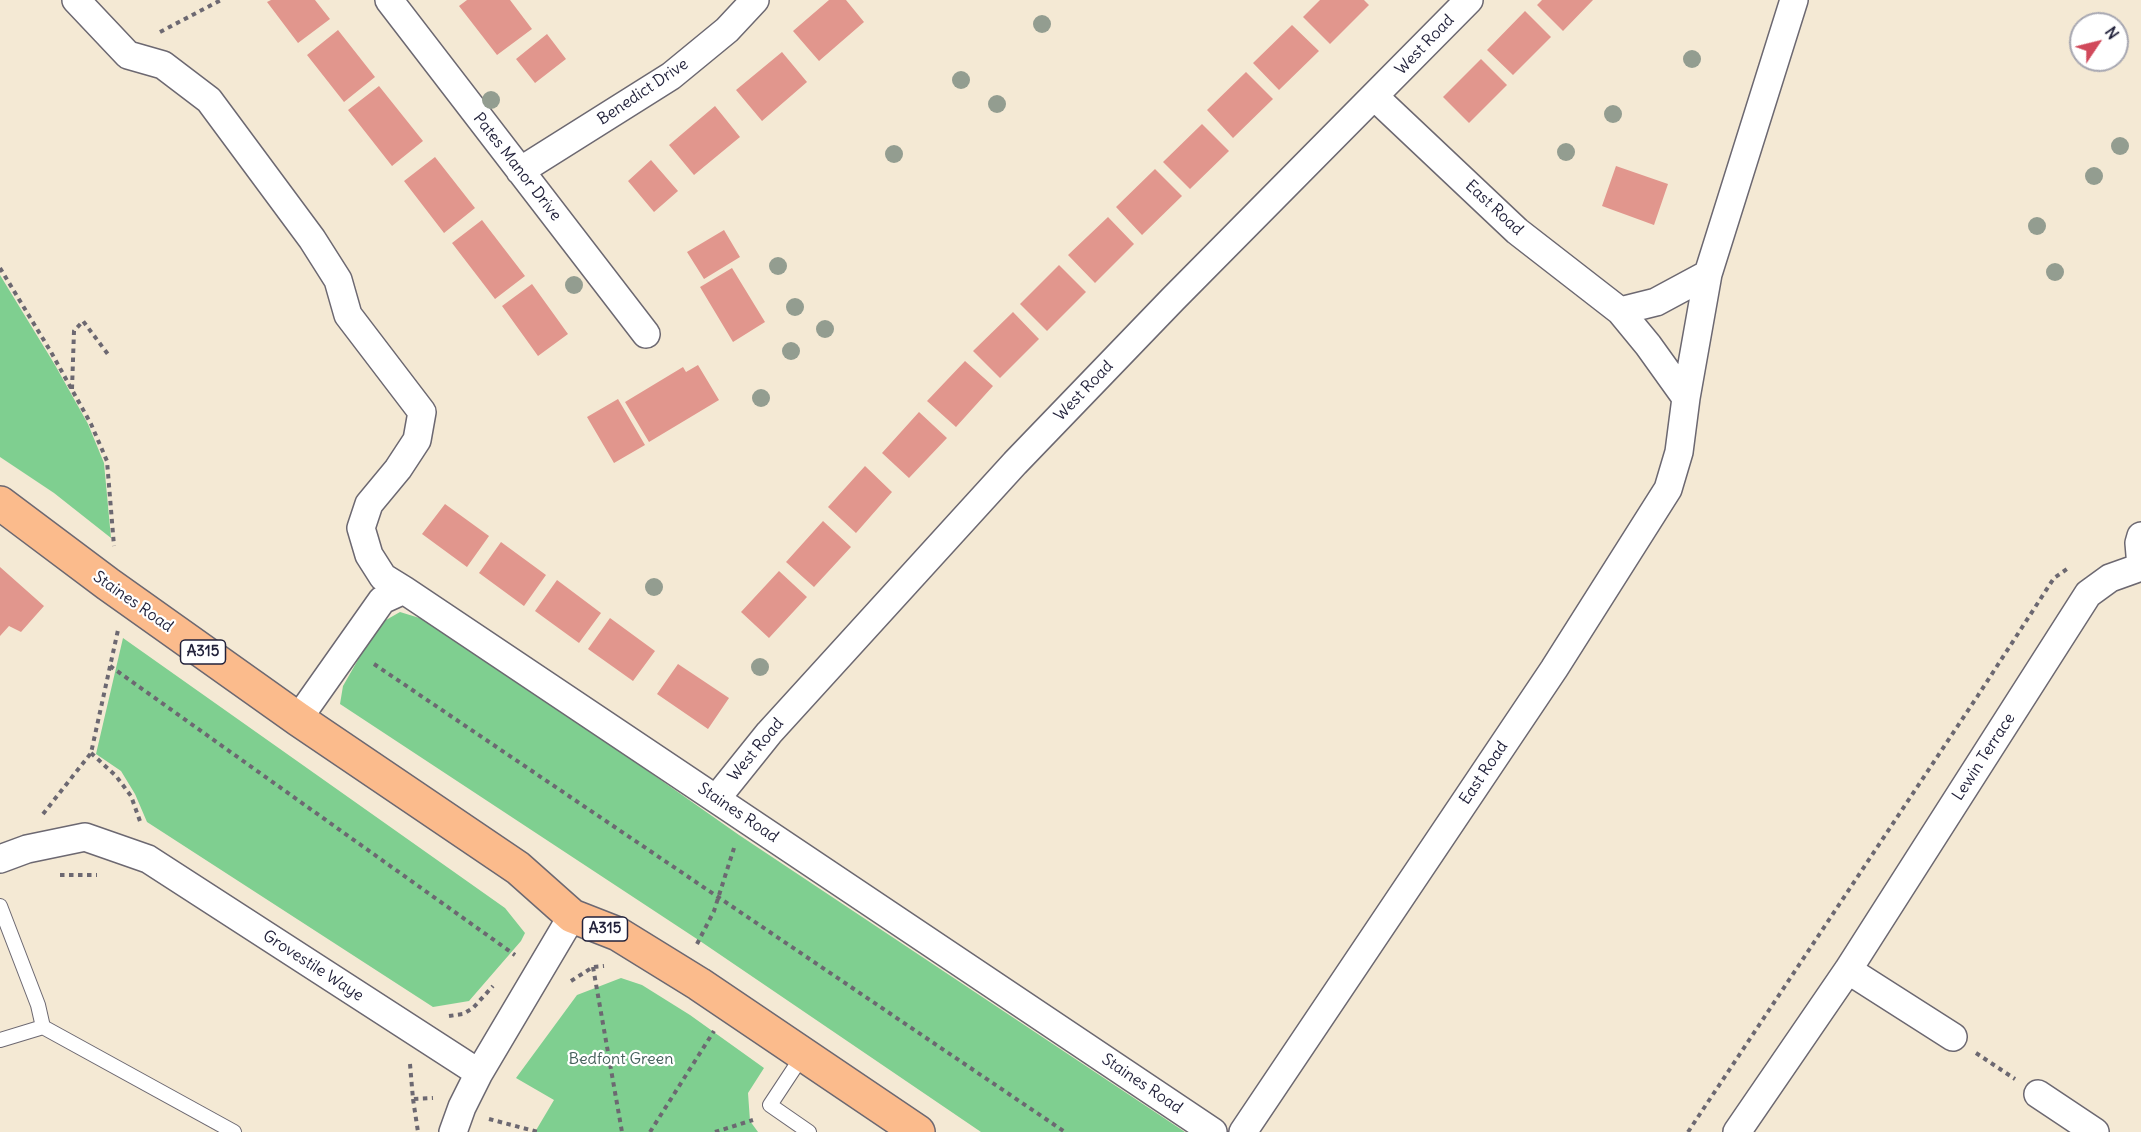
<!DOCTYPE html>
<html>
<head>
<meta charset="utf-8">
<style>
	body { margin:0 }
	#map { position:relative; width:2141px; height:1132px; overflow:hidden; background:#f4e9d4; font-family:Delius,sans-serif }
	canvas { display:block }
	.north { position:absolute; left:2069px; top:12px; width:60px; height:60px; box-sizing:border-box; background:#fff; border:2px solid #a7a7b1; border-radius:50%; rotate:55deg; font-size:16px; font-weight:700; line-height:24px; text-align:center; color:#22223b }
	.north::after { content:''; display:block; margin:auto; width:21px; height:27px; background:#d1495b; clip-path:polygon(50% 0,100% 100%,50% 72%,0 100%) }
</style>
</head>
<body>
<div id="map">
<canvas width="2141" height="1132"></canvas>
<div class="north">N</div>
</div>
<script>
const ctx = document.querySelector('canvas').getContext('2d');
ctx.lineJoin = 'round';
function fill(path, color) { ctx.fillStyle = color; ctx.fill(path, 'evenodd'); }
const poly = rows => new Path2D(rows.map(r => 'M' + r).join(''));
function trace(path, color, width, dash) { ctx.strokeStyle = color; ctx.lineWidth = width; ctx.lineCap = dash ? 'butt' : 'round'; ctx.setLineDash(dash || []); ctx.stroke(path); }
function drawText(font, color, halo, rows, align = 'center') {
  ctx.font = font + ' Delius,sans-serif'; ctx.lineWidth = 4.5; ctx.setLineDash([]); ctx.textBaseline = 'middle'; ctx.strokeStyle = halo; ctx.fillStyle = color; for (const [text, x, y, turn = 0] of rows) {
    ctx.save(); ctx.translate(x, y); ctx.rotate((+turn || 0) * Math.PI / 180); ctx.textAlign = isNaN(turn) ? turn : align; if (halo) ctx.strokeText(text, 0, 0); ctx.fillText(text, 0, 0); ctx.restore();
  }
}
const green = poly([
	[0,275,55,365,88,424,104,463,111,538,54,493,0,457],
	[400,612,439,624,739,835,1185,1132,981,1132,700,941,340,704,343,686,371,637,386,620],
	[123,638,505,908,525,933,521,941,469,1001,433,1007,147,822,135,794,121,771,96,754],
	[621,978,642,985,690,1015,764,1068,748,1093,750,1121,758,1132,535,1132,554,1100,516,1078,577,995]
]);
const building = poly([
	[271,0,315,0,330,19,298,43,267,2],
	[467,0,510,0,532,29,497,55,459,6],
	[829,0,846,0,864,22,819,61,793,31],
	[1320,0,1364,0,1369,5,1330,44,1303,17],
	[1542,0,1593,0,1563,31,1537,5],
	[1525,11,1551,37,1513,75,1487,50],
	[1292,25,1319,51,1279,90,1253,63],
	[338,30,375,77,344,102,307,55],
	[547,34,566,59,535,83,516,59],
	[782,52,807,82,762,121,736,90],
	[1481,59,1507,85,1469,123,1443,97],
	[1246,72,1273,99,1233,138,1207,110],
	[379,86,423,141,392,166,348,110],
	[715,106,740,137,694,175,669,145],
	[1202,124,1229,151,1190,189,1163,162],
	[435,157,475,208,444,233,404,181],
	[651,160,678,191,654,212,628,181],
	[1616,166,1668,184,1654,225,1602,206],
	[1155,169,1182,196,1142,235,1116,207],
	[1108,217,1134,244,1095,283,1068,255],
	[482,220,525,276,495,299,452,243],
	[724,230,740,257,704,279,687,252],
	[1059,265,1086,292,1047,331,1020,304],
	[732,268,765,322,733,342,700,287],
	[532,284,568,334,538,356,502,306],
	[1013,312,1039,339,1000,378,973,351],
	[965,361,993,386,956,427,927,401],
	[698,365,719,400,649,442,625,402,683,367,686,372],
	[618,399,645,445,614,463,587,417],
	[919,412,947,438,909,478,882,453],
	[865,466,892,492,856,533,828,507],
	[445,504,489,536,467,567,422,534],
	[823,521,851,547,814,587,786,562],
	[501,542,546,575,524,606,479,573],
	[0,567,44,606,21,632,9,626,0,636],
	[779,571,807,597,769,638,741,612],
	[557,580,601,613,579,643,535,611],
	[610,618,655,651,633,681,588,649],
	[678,664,729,698,708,729,657,694]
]);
const path = poly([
	[160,32,221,0],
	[0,268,51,352,91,424,107,461,114,546],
	[72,389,74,331,83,321,110,357],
	[374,664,1065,1132],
	[110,666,515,955],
	[91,753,116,776,131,796,141,824],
	[43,814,91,753,118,630],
	[60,875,97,875],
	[697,944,714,911,734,848],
	[593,967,622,1132],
	[571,981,593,967,604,966],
	[449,1016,463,1014,473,1008,493,986],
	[1976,1053,2015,1079],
	[410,1064,413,1099,433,1098],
	[413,1099,418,1132],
	[489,1119,538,1132],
	[650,1132,714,1031],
	[715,1132,753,1120],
	[1688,1132,1977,697,2054,578,2067,569]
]);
const service = poly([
	[0,906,38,1005,43,1027],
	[0,1040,43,1027,234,1132],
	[803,1055,770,1105,809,1132]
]);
const minor = poly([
	[76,0,128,55,163,65,209,100,312,239,338,280,348,315,422,412,417,440,398,469,369,504,361,528,369,555,383,577,404,590],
	[389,0,646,334],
	[1375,97,1517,231,1620,311,1648,345,1686,398],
	[520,171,671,76,727,30,755,0],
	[1620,311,1656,302,1708,274],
	[2141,536,2139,543,2141,567],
	[298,719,382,600,404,590,1213,1132],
	[716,799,769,733,1015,463,1173,299,1469,0],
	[0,859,27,849,85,837,148,859,479,1073],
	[1848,970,1953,1037],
	[2038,1094,2095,1132],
	[453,1132,462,1107,479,1073,572,916],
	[1243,1132,1554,669,1668,489,1679,452,1686,398,1708,274,1794,0],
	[1737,1132,1848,970,2088,594,2110,578,2141,567]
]);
const primary = poly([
	[0,503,108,584,298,719,518,868,572,916,618,934,699,984,918,1132]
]);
const trees = [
	[1042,24],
	[1692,59],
	[961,80],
	[491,100],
	[997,104],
	[1613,114],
	[2120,146],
	[1566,152],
	[894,154],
	[2094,176],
	[2037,226],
	[778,266],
	[2055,272],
	[574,285],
	[795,307],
	[825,329],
	[791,351],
	[761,398],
	[654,587],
	[760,667]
];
const shields = [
	[203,652,45],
	[605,929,45]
];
const shieldNames = [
	["A315",203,652],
	["A315",605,929]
];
const streetNames = [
	["West Road",1425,45,-46],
	["Benedict Drive",643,92,-34],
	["Pates Manor Drive",517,167,52],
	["East Road",1494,208,43],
	["West Road",1084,391,-46],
	["Staines Road",133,602,35],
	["West Road",756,750,-50],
	["Lewin Terrace",1984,757,-57],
	["East Road",1484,773,-56],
	["Staines Road",738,813,34],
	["Grovestile Waye",313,966,33],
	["Staines Road",1142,1084,34]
];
const parkNames = [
	["Bedfont Green",621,1059]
];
fill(green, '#7fcf90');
fill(building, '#e1968d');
trace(service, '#6c6871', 16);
trace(minor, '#6c6871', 30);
trace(primary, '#6c6871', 36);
trace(path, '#6c6871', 4, [4.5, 4.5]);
trace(service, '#fff', 14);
trace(minor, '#fff', 27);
trace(primary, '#fbbb8c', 33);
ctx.fillStyle = '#939d90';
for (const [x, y] of trees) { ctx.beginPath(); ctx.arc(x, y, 9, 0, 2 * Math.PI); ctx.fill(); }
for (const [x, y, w] of shields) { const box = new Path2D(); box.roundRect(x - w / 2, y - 12, w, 24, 4.5); ctx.fillStyle = '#fff'; ctx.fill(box); trace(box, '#22223b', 1.5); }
drawText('bold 15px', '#22223b', null, shieldNames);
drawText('16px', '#22223b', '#fff', streetNames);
drawText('16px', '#435f59', '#fff', parkNames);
</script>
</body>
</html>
